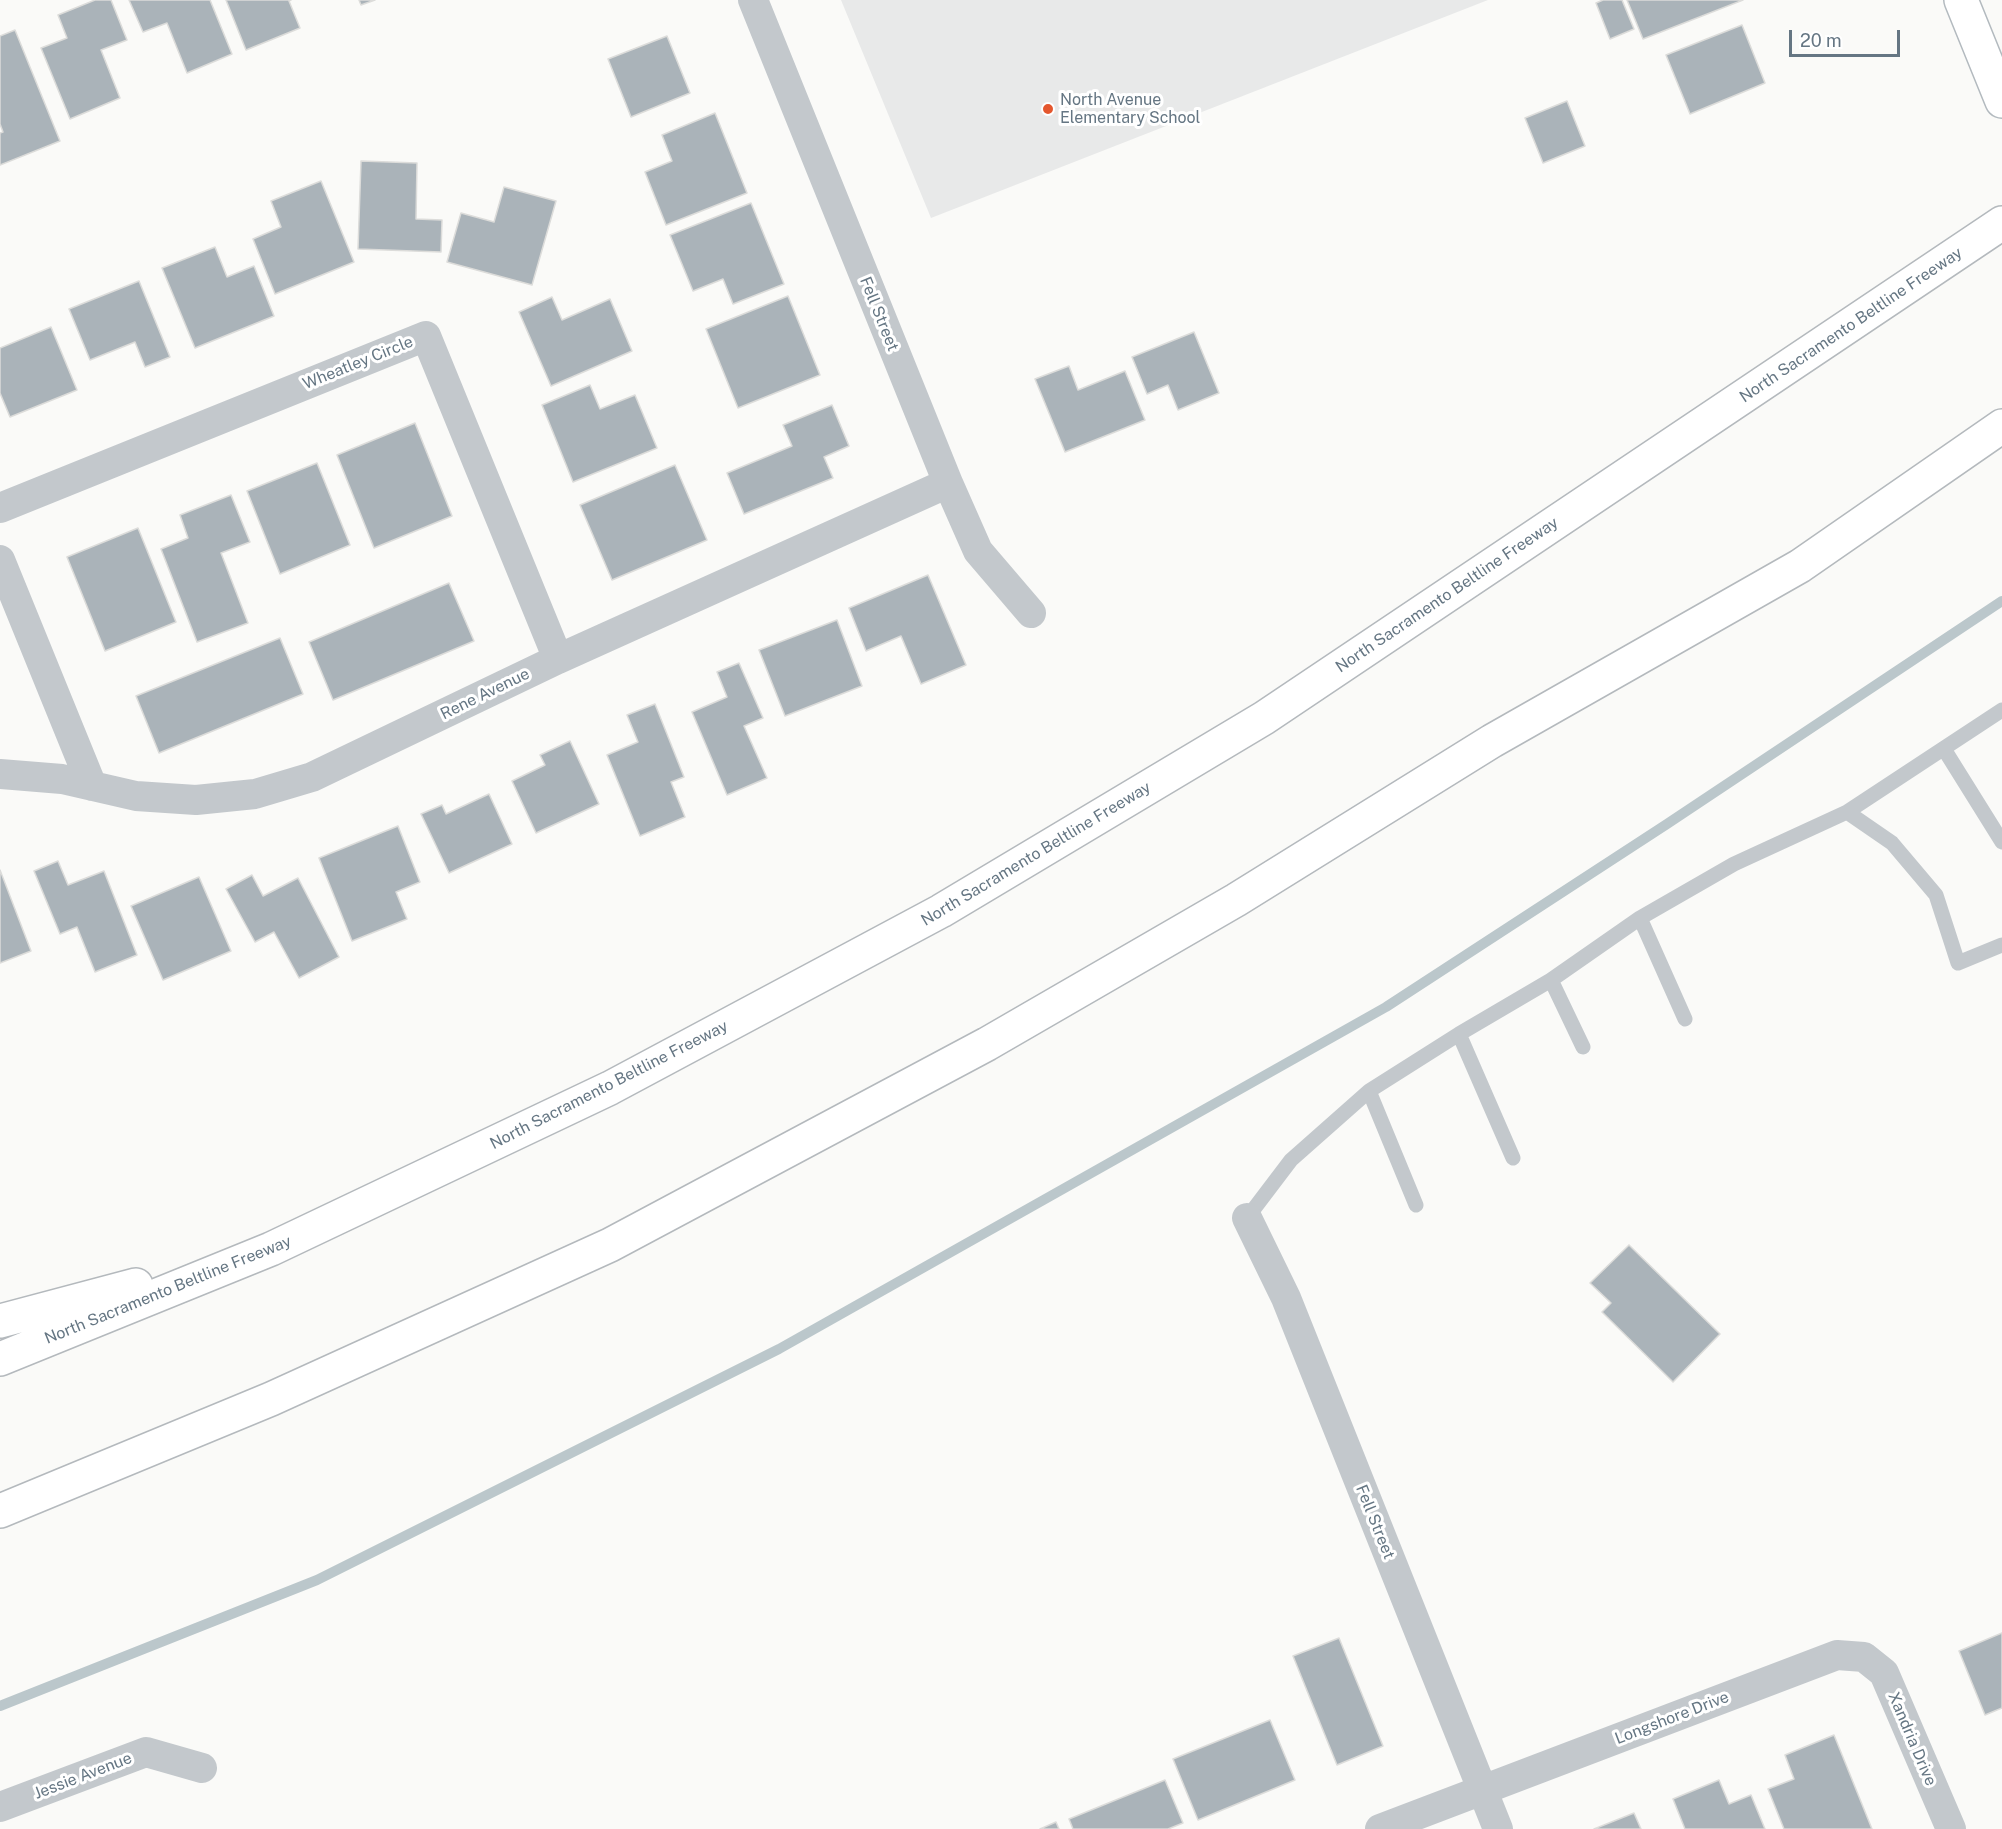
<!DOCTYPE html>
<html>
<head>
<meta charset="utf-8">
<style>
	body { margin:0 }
	#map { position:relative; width:2002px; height:1829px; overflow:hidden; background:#fafaf8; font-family:"Public Sans",sans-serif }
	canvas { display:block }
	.scale { position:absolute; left:1789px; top:30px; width:111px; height:27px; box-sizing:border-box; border:3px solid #657683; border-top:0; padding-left:8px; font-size:18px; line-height:21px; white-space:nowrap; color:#657683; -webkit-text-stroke:4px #fff; paint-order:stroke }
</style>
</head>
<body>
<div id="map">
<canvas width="2002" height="1829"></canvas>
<div class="scale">20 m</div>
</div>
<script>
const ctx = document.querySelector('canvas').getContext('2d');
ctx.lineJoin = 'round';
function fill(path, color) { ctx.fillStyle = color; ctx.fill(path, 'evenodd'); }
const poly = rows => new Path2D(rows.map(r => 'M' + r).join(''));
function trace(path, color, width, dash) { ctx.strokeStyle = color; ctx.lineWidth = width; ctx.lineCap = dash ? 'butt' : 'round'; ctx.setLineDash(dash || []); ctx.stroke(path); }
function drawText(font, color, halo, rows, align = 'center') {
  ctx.font = font + ' "Public Sans",sans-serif'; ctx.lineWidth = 6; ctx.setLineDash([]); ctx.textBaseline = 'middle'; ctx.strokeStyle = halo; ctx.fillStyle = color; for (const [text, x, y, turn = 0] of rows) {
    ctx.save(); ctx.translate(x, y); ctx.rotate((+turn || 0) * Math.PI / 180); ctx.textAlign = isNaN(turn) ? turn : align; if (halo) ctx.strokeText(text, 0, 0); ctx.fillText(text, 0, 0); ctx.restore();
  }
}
const built = poly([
	[841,0,1488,0,931,218]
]);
const stream = poly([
	[0,1706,317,1580,779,1349,1386,1007,1667,824,2002,601]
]);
const building = poly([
	[95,0,111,0,127,40,101,50,120,98,70,119,41,48,67,38,58,15,95,0],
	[129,0,210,0,232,54,187,73,167,23,143,32,129,0],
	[226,0,291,0,289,1,300,28,246,50,226,0],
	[359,0,375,0,361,5,359,0],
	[1603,0,1622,0,1634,29,1610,39,1596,3,1603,0],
	[1627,0,1743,0,1643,39,1627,0],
	[1742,25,1765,83,1690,114,1666,55,1742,25],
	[15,30,60,141,0,165,0,133,3,132,0,124,0,36,15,30],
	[667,36,690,93,631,117,608,59,667,36],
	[1567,101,1585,146,1543,163,1525,118,1567,101],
	[715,113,747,193,666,225,645,172,672,161,662,135,715,113],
	[361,161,417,163,416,219,442,220,441,252,358,249,361,161],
	[321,181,354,262,275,294,253,239,281,227,271,201,321,181],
	[504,187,556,201,532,285,447,262,461,213,494,222,504,187],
	[751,203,784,284,733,304,723,279,693,291,670,235,751,203],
	[215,247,227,277,254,266,274,316,195,348,162,268,215,247],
	[139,281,170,357,145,367,135,342,90,360,69,309,139,281],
	[788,296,820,375,738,408,706,329,788,296],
	[552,297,562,320,610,299,632,351,551,386,519,312,552,297],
	[51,327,77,390,10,417,0,393,0,348,51,327],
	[1194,332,1219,393,1178,410,1168,385,1147,394,1132,357,1194,332],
	[1069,366,1078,390,1125,371,1145,420,1065,452,1035,379,1069,366],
	[590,385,600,409,635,395,657,448,573,482,542,405,590,385],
	[832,405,849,446,824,457,833,478,744,514,727,473,792,446,783,425,832,405],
	[415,423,452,516,374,548,337,455,415,423],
	[317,463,350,545,280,574,247,491,317,463],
	[675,465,707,540,612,580,580,505,675,465],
	[231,495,250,542,221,553,248,623,197,642,161,549,188,538,180,515,231,495],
	[138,528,176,622,105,651,67,557,138,528],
	[928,575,966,665,921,684,901,636,866,651,849,608,928,575],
	[449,583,474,641,333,700,309,642,449,583],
	[837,620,862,686,785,716,759,650,837,620],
	[280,638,303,694,159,753,136,696,280,638],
	[739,663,763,718,744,726,767,778,727,795,692,712,727,697,717,672,739,663],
	[655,704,684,777,671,782,685,817,640,836,607,755,638,742,627,715,655,704],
	[570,741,599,804,536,833,512,781,545,765,540,755,570,741],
	[489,794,512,844,449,873,421,814,442,805,446,814,489,794],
	[398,826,420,882,396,892,407,919,352,941,319,858,398,826],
	[58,861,68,885,104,871,137,955,95,972,77,927,60,934,34,871,58,861],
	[0,870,31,951,0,963,0,870],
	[252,875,263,896,298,878,339,957,299,978,274,932,255,942,226,889,252,875],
	[199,877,231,951,163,980,131,906,199,877],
	[1629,1245,1720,1334,1673,1382,1602,1312,1611,1303,1590,1283,1629,1245],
	[2002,1633,2002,1708,1985,1715,1959,1651,2002,1633],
	[1339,1638,1383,1746,1337,1765,1293,1656,1339,1638],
	[1270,1720,1295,1780,1198,1820,1173,1759,1270,1720],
	[1834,1735,1872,1829,1784,1829,1768,1789,1794,1779,1785,1755,1834,1735],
	[1165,1780,1183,1823,1168,1829,1073,1829,1069,1819,1165,1780],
	[1719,1780,1729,1804,1751,1795,1765,1829,1685,1829,1673,1799,1719,1780],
	[1634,1813,1641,1829,1594,1829,1634,1813],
	[1056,1822,1059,1829,1040,1829,1056,1822]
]);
const lane = poly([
	[1944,749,2002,842],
	[1847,812,2002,710],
	[1685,1019,1640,918,1734,864,1847,812,1892,843,1936,895,1958,963,2002,945],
	[1583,1047,1551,980,1640,918],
	[1513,1158,1459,1034,1551,980],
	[1416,1205,1369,1091,1459,1034],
	[1247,1218,1291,1160,1369,1091]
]);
const street = poly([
	[753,0,948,483,978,551,1031,613],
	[0,508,426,336,558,659],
	[0,560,92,786],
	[0,774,62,779,136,796,196,800,255,794,312,777,558,659,948,483],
	[1247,1218,1286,1298,1498,1829],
	[0,1807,146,1752,202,1768],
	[1380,1829,1837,1655,1864,1657,1884,1673,1951,1829]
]);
const secondary = poly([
	[1961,0,2002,101]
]);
const highway = poly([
	[0,1321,136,1285],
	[0,1359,271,1249,610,1088,941,911,1264,718,2002,223],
	[0,1511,271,1399,610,1245,987,1044,1236,900,1492,741,1800,566,2002,426]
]);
const markers = [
	[1048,109,6,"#e4572e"]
];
const poiNames = [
	["North Avenue",1060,100],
	["Elementary School",1060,118]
];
const streetNames = [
	["Fell Street",879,314,68],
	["North Sacramento Beltline Freeway",1851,325,-34],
	["Wheatley Circle",358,363,-22],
	["North Sacramento Beltline Freeway",1447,595,-34],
	["Rene Avenue",485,694,-26],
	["North Sacramento Beltline Freeway",1036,854,-31],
	["North Sacramento Beltline Freeway",609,1085,-27],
	["North Sacramento Beltline Freeway",168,1290,-22],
	["Fell Street",1375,1522,68],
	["Longshore Drive",1672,1718,-21],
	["Xandria Drive",1912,1739,67],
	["Jessie Avenue",83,1776,-21]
];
fill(built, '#e8e9e9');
trace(stream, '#bbc7cb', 10);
fill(building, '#aab3b9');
trace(building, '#dcdcda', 1.5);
trace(secondary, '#b3babf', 36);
trace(highway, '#b4b9bd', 36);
trace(lane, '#c3c8cc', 15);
trace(street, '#c3c8cc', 30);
trace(secondary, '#fff', 33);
trace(highway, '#fff', 33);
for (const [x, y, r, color] of markers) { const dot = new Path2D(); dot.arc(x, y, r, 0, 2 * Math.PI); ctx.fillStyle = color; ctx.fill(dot); trace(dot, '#fff', 2); }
drawText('16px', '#657683', '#fff', poiNames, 'left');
drawText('16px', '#657683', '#fff', streetNames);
</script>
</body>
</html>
